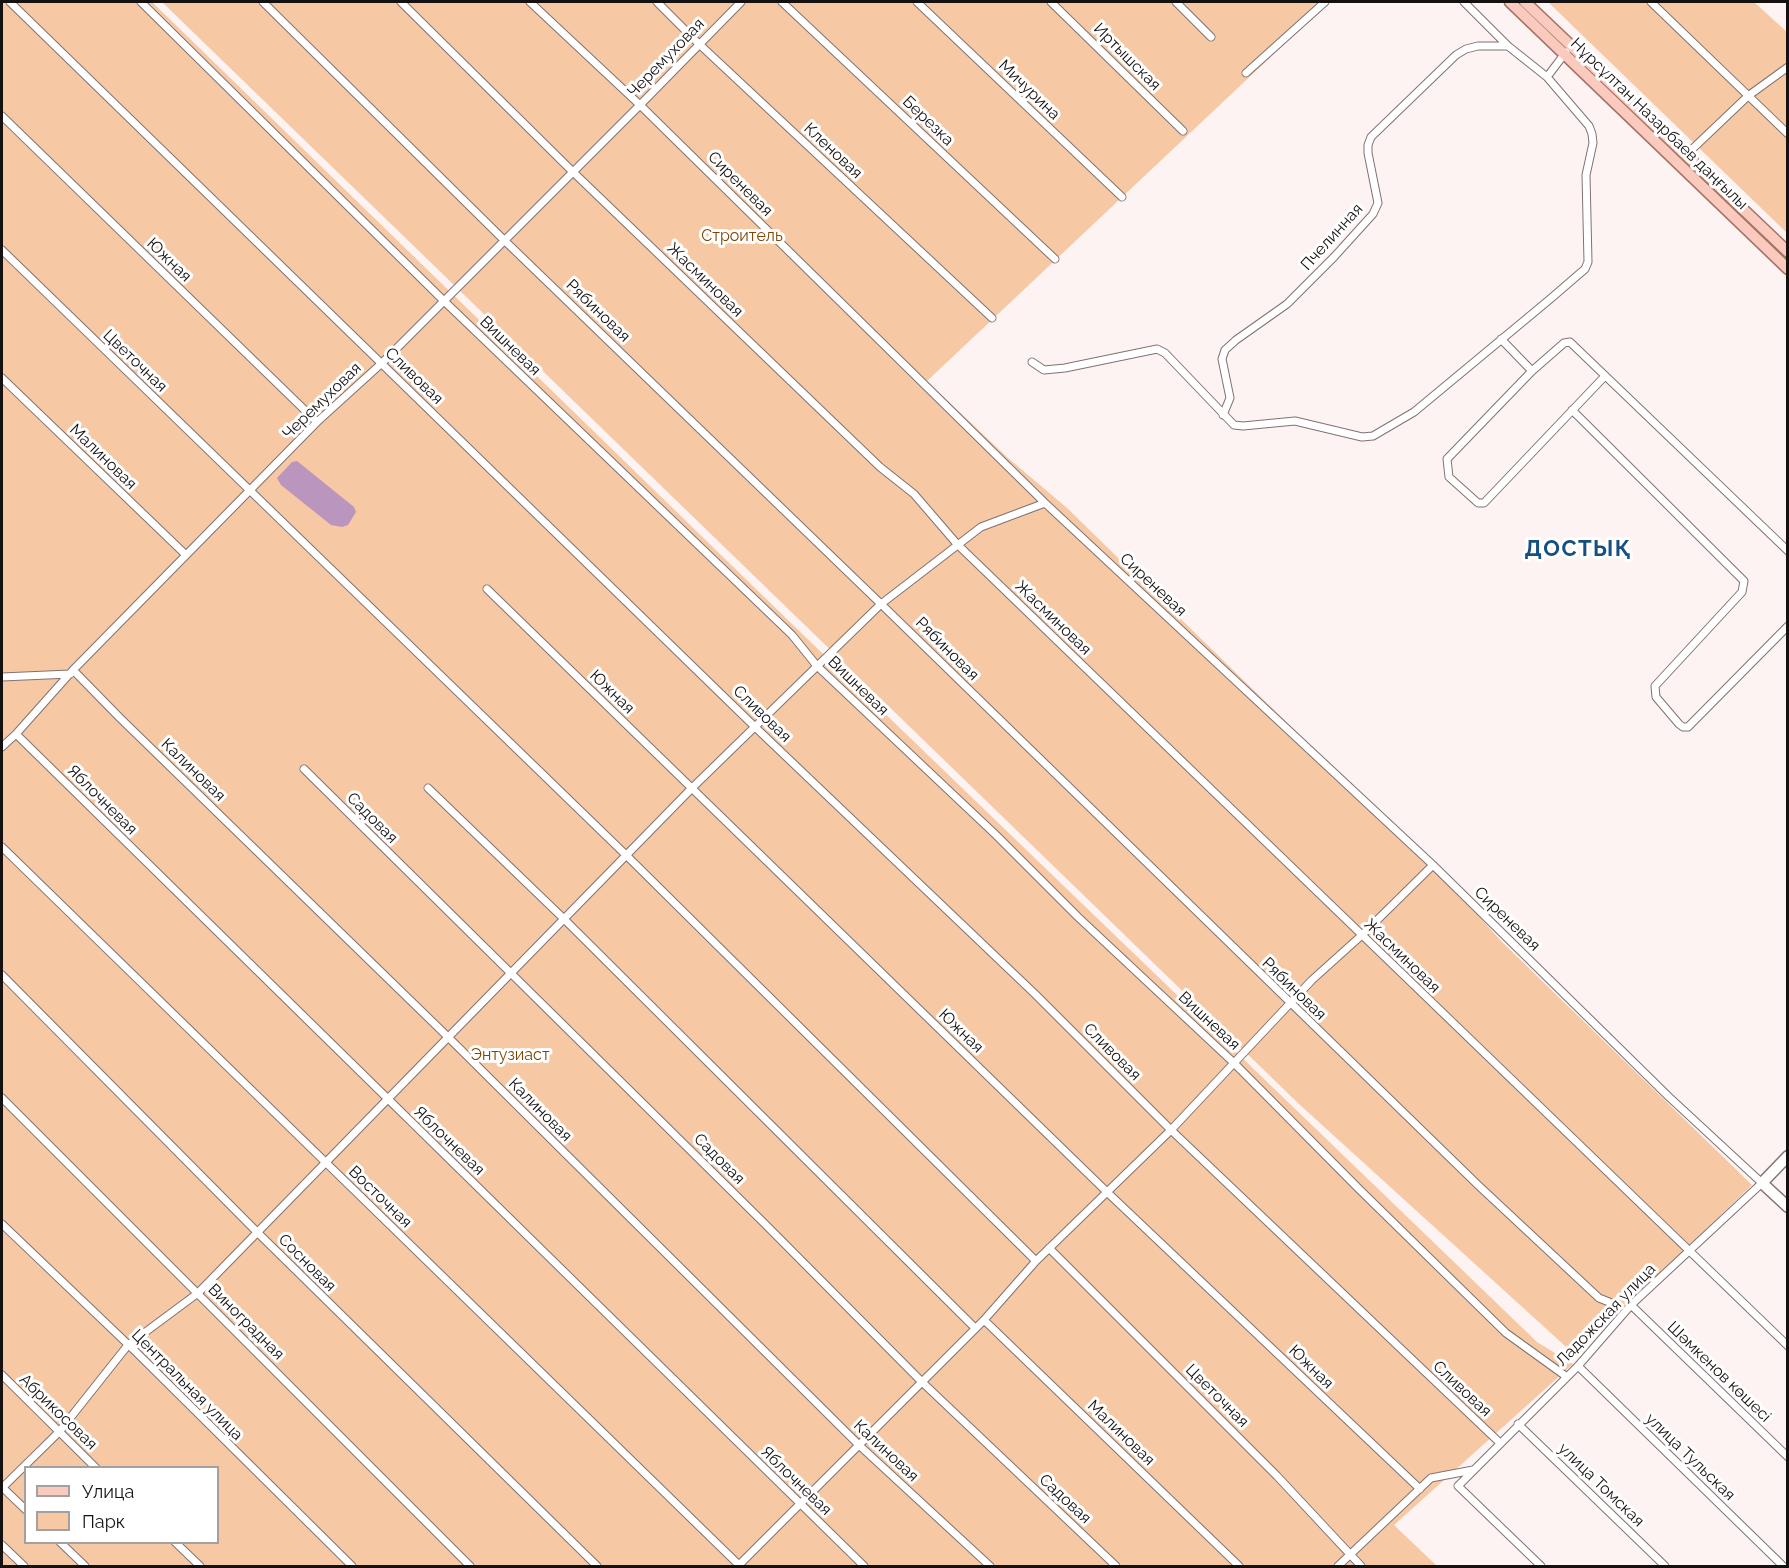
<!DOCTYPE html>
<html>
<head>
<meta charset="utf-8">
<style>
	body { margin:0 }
	#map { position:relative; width:1789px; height:1568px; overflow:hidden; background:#fdf3f3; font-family:Raleway,sans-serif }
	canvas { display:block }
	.frame { position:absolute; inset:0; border:3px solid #161111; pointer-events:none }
	.legend { position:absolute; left:24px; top:1466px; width:195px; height:78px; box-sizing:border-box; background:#fff; border:2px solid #a2a0a0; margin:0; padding:8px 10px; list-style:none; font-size:18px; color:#161111 }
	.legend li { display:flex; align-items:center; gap:12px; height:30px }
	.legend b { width:30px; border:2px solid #a2a0a0 }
</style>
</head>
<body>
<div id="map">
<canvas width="1789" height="1568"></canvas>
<div class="frame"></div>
<ul class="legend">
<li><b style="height:8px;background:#f9cabd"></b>Улица</li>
<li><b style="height:16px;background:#f6c8a3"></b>Парк</li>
</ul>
</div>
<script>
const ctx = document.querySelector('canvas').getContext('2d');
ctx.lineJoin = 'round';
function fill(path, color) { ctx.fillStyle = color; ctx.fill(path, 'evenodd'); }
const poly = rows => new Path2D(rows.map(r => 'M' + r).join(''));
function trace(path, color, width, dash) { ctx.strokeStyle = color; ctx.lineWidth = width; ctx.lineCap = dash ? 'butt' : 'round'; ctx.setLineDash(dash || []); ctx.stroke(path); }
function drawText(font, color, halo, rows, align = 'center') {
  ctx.font = font + ' Raleway,sans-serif'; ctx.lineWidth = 6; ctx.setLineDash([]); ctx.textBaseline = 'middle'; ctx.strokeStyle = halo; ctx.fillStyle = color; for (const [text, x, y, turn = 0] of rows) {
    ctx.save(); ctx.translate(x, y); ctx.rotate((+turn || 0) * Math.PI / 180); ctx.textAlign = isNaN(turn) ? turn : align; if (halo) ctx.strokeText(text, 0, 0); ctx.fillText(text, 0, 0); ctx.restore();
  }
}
const green = poly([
	[2,2,152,2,794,626,1537,1342,1573,1364,1394,1525,1437,1566,2,1566],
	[26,1468,218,1468,218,1542,26,1542],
	[162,2,1329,2,927,381,1008,458,1067,508,1433,865,1502,942,1752,1185,1575,1355,1299,1104],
	[1548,2,1754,2,1787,32,1787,233]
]);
const water = poly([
	[297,461,354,507,356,512,348,525,342,527,331,525,281,485,277,478,292,462]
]);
const street = poly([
	[10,2,754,726,1035,994,1171,1130,1500,1443],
	[141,2,443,300,792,635,817,666,996,835,1078,917,1234,1063,1359,1189,1506,1333,1567,1377],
	[263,2,504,240,881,604,1479,1186,1599,1298,1619,1306],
	[401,2,572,171,880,467,914,494,957,544,1788,1346],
	[530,2,640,105,1045,503,1433,865,1668,1096,1762,1183,1631,1305,1578,1366,1458,1486,1541,1566],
	[657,2,698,43,992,318],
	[782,2,1055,259],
	[917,2,1122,197],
	[1051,2,1183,131],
	[1176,2,1211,37],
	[1651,2,1788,134],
	[1246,73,1325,2],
	[1547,77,1566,52],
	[2,116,317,422],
	[1686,155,1748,96,1788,67],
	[2,250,626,855,1036,1261],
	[1501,339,1532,371],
	[1032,362,1044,370,1065,368,1157,349,1165,353,1234,425,1243,426,1295,421,1362,437,1373,436,1414,412,1549,300,1585,269,1588,262,1586,175,1593,143,1592,134,1589,126,1547,77,1508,46,1464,2],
	[1605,376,1484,503,1478,503,1449,477,1447,459,1532,371,1564,343,1570,342,1788,551],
	[2,378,186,555],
	[1572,410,1744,581,1742,592,1655,686,1656,697,1679,724,1683,727,1688,727,1788,626],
	[1223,415,1230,398,1222,359,1225,350,1236,340,1287,304,1334,257,1373,214,1378,203,1368,153,1368,145,1371,137,1456,55,1466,49,1478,46,1508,46],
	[487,589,1108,1193,1420,1489],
	[73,670,120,718,447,1036,860,1446,990,1566],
	[2,677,70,674],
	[16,734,864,1566],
	[2,747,16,734,73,670,317,422,382,363,640,105,741,2],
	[304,769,764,1223,922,1382,1116,1566],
	[428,788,563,918,975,1328],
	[2,847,740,1566],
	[2,975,258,1233,597,1566],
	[2,1098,470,1566],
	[2,1224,135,1351,352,1566],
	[1049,1248,1277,1476,1361,1566],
	[1631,1305,1788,1457],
	[984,1320,1239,1566],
	[1578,1366,1783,1566],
	[2,1375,96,1468],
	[1518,1424,1665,1566],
	[2,1487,26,1510],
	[2,1488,59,1432,128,1345,198,1293,692,788,881,604,981,527,1045,503],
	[60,1542,85,1566],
	[175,1542,200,1566],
	[2,1545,24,1566],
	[738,1566,984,1320,1036,1261,1171,1130,1312,980,1362,935,1433,865],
	[1338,1566,1431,1478,1473,1470]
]);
const secondary = poly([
	[1788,1156,1762,1183,1788,1207]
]);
const primary = poly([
	[1510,2,1788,269],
	[1525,2,1788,252]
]);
const streetNames = [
	["Иртышская",1127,57,45],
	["Черемуховая",666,58,-46],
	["Мичурина",1029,90,44],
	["Березка",928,121,44],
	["Нұрсұлтан Назарбаев даңғылы",1659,124,44],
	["Кленовая",833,151,43],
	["Сиреневая",740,184,45],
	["Пчелинная",1332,237,-48],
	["Южная",169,260,44],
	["Жасминовая",705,280,44],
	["Рябиновая",598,311,44],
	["Вишневая",510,346,44],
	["Цветочная",135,361,44],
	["Сливовая",414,376,44],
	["Черемуховая",322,401,-44],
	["Малиновая",103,457,44],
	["Сиреневая",1153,585,43],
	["Жасминовая",1053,618,44],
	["Рябиновая",947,649,45],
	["Вишневая",858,686,44],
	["Южная",612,692,44],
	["Сливовая",762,714,44],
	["Калиновая",193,770,44],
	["Яблочневая",102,800,45],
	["Садовая",372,818,45],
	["Сиреневая",1507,919,44],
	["Жасминовая",1402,956,44],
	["Рябиновая",1294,989,44],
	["Вишневая",1209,1021,43],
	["Южная",961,1031,44],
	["Сливовая",1112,1052,45],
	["Калиновая",540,1110,45],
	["Яблочневая",449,1141,44],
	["Садовая",719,1159,45],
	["Восточная",380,1197,44],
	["Сосновая",307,1263,45],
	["Ладожская улица",1606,1315,-46],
	["Виноградная",246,1322,45],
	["Южная",1311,1367,44],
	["Шәмкенов көшесі",1719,1372,44],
	["Центральная улица",187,1385,45],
	["Сливовая",1462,1389,43],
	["Цветочная",1217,1396,45],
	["Абрикосовая",58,1412,44],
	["Малиновая",1121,1433,44],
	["Калиновая",886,1451,43],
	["улица Тульская",1690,1457,44],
	["Яблочневая",796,1481,44],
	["улица Томская",1601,1485,44],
	["Садовая",1065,1499,43]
];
const parkNames = [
	["Строитель",742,236],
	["Энтузиаст",510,1055]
];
const districtNames = [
	["ДОСТЫҚ",1578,549]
];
fill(green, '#f6c8a3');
fill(water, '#ba95be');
trace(street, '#817273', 9);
trace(secondary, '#817273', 13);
trace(primary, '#a77264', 13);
trace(street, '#fff', 7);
trace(secondary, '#fff', 10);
trace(primary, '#f9cabd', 10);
drawText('16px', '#161111', '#fff', streetNames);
drawText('16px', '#7d4504', '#fff', parkNames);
ctx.letterSpacing = '1.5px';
drawText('bold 22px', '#164f80', '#fff', districtNames);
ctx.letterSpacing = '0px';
</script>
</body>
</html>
